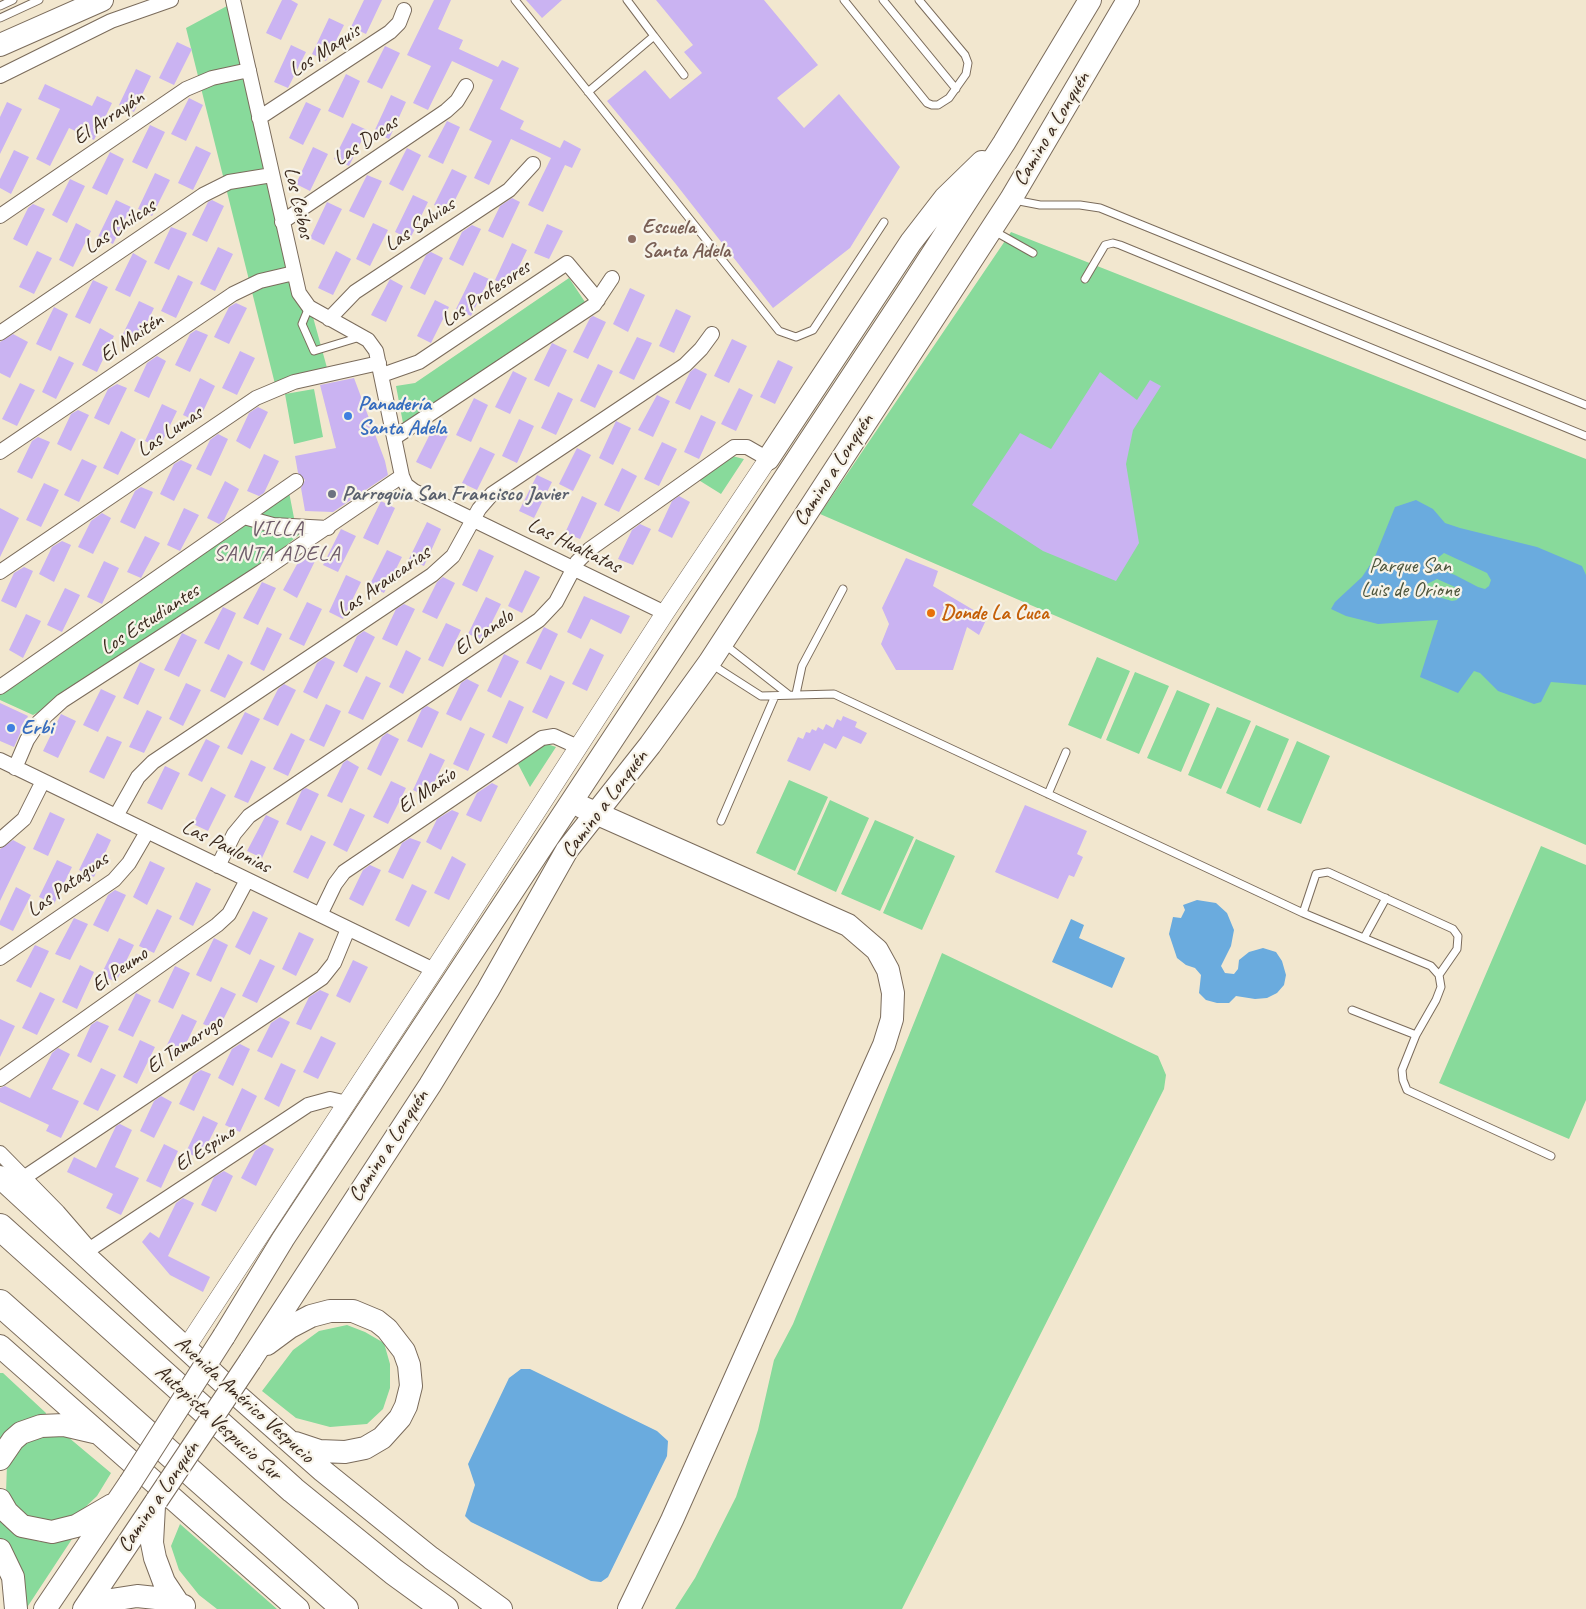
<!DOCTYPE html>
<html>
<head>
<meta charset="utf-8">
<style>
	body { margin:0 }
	canvas { display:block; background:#f2e7cf }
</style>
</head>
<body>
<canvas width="1586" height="1609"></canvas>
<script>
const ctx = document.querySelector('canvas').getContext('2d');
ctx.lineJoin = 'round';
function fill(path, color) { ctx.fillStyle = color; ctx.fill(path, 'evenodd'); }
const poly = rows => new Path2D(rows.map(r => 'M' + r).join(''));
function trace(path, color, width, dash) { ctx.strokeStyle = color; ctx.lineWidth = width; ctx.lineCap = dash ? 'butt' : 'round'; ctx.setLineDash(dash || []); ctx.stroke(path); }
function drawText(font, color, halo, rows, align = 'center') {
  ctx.font = font + ' Caveat,sans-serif'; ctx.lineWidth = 4.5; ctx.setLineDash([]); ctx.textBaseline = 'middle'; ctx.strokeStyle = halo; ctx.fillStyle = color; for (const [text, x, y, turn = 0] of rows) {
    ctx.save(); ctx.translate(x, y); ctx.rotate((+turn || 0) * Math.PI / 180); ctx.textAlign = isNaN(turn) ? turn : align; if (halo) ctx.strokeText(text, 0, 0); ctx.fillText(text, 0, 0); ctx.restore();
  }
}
const green = poly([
	[227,6,329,375,276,388,186,28],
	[1011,232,1586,459,1586,845,820,514],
	[569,278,587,305,403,423,396,386,415,383],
	[314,389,323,437,294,444,285,394],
	[732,456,744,459,721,494,697,479],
	[289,492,295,523,305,530,255,571,50,706,33,715,0,700,0,695],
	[1097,657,1130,671,1101,739,1068,725],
	[1135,672,1169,686,1139,754,1106,740],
	[1177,690,1210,704,1181,772,1147,758],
	[1217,707,1251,721,1221,789,1188,775],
	[1256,725,1289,739,1260,808,1226,793],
	[1297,741,1330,756,1301,824,1267,810],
	[544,743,556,747,530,787,518,764],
	[789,780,828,797,795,871,756,853],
	[830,800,869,818,836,892,797,874],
	[875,820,914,837,880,911,841,894],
	[916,839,955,856,922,930,883,913],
	[1541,846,1586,865,1586,1100,1569,1139,1439,1083],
	[942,953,1158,1056,1166,1075,1164,1089,902,1609,675,1609,695,1578,736,1497,758,1430,774,1360,793,1324],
	[347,1325,365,1332,384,1343,390,1364,390,1388,383,1409,367,1424,330,1427,296,1418,262,1391,293,1350,319,1331],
	[0,1373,3,1373,46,1413,45,1417,0,1443],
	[55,1436,68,1437,111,1473,97,1496,78,1514,65,1520,35,1521,22,1513,6,1493,7,1464,21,1446,38,1438],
	[0,1515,21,1536,41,1542,72,1539,26,1609,6,1547,0,1538],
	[180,1524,277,1609,217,1609,199,1595,179,1570,171,1546]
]);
const water = poly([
	[1416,500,1433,509,1445,523,1460,528,1537,547,1582,566,1586,575,1586,685,1551,682,1541,702,1534,704,1498,691,1480,673,1474,671,1458,693,1420,677,1438,620,1378,624,1346,616,1331,609,1335,602,1362,577,1374,559,1395,507],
	[1444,553,1487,573,1491,580,1489,586,1485,589,1478,587,1455,575,1434,567,1435,560],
	[1437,579,1455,587,1459,591,1457,600,1452,601,1428,594,1427,584],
	[1197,900,1216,903,1227,913,1234,930,1231,946,1221,966,1225,973,1234,974,1238,969,1239,960,1249,952,1263,948,1276,952,1282,961,1286,975,1284,985,1277,993,1267,998,1255,999,1236,996,1229,1003,1217,1003,1206,1000,1199,993,1201,975,1195,968,1186,965,1177,958,1169,934,1173,917,1181,918,1185,910,1183,905],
	[1071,919,1084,925,1079,938,1125,958,1112,988,1052,962],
	[521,1369,530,1369,657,1431,668,1441,667,1456,608,1577,601,1582,591,1581,471,1522,465,1516,475,1485,468,1464,509,1378]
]);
const building = poly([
	[282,0,291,0,298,4,281,40,266,33],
	[364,0,382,0,366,34,351,27],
	[434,0,451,0,438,29,463,40,459,49,498,67,502,60,519,68,500,109,524,121,520,129,560,148,564,140,581,149,572,168,565,165,543,212,528,205,551,158,511,139,489,185,474,178,492,141,469,130,493,80,452,61,428,110,413,103,431,66,407,55],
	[526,0,562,0,542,18],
	[656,0,764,0,818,65,777,98,804,128,839,94,900,167,850,248,773,308,675,183,607,101,645,70,670,99,702,73,684,52,693,45],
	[329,18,344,25,326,61,312,54],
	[177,42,192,49,174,85,159,78],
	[291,45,306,52,288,88,274,82],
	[385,46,400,53,382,89,367,82],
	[136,69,151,76,134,112,119,105],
	[346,74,360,81,343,118,328,111],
	[45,84,92,106,97,96,112,103,94,140,69,128,50,166,36,159,60,109,38,99],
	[391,95,406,102,389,139,374,132],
	[189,98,203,105,186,141,171,134],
	[7,102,22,109,0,154,0,117],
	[306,102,321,109,303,145,289,138],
	[447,121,460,127,443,164,428,157],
	[352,123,367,130,349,166,334,159],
	[150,125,165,132,147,169,132,162],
	[196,146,211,153,193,190,178,183],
	[313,147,328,154,310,191,296,184],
	[407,148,421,155,403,191,389,184],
	[14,150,29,157,11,194,0,188,0,179],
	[110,152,124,159,107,195,92,188],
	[452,169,467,176,449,212,434,205],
	[155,173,170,180,152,216,138,209],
	[367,175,382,181,364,218,349,211],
	[70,179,85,186,67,223,52,215],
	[413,195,428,202,410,239,395,232],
	[512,198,520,202,503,238,488,231,500,206],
	[116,200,131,207,113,244,98,237],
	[212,200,224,206,207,242,192,235,208,202],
	[327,202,342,209,324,245,310,238],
	[33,204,45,209,27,246,13,239,28,208],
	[76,223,91,231,73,267,59,260],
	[373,223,388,230,370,266,356,259],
	[547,224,563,231,549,259,534,253],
	[472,225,481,229,463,266,449,259,462,232],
	[171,227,187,233,169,270,154,263],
	[512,243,527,250,509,287,495,280],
	[218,247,233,254,215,291,200,284],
	[37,251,52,258,34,294,19,287],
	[336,251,351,259,333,295,318,288],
	[431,252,443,258,425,295,410,288,426,255],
	[133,253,147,261,130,297,115,290],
	[474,272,489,279,471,316,456,309],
	[178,275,193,282,176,318,161,311],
	[390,279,403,286,386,322,371,315],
	[93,280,108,287,90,324,75,317],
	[630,288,645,295,628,332,613,324],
	[435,300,449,307,431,343,417,336],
	[139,301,154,308,136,345,121,338],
	[236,303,247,308,229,344,214,337,229,307],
	[54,307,68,314,51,351,36,344],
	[676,309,691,316,674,353,659,346],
	[593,316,606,322,588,359,573,352,590,318],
	[100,328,114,336,97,372,82,365],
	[196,330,208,335,190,372,175,365,190,334],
	[13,334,28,342,10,378,0,373,0,342],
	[637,337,652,343,634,380,619,373],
	[732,339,747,346,729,383,714,376],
	[552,343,567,350,549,387,534,380],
	[240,351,255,358,237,395,222,388],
	[59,356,74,363,56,399,42,392],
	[157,356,166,361,149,398,134,391,147,363],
	[778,360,793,367,775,404,760,397],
	[598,364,613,371,595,408,580,401],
	[695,368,707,374,690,410,675,403,690,372],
	[513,371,527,378,510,414,495,407],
	[1100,372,1137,400,1150,380,1161,386,1133,430,1126,464,1139,543,1116,581,1043,551,972,505,1020,433,1051,449],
	[200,378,215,386,198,422,183,415],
	[354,378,385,461,388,475,333,512,305,511,301,488,305,480,298,473,295,456,336,448,320,385],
	[20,383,35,390,17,426,2,419],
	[117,384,127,388,109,425,94,418,108,389],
	[739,388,753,395,736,431,721,424],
	[558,392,573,399,556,435,541,428],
	[657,395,670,401,653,437,638,430],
	[474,398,488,405,471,442,456,435],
	[162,404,177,411,159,448,145,441],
	[258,407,268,412,250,449,236,441,249,413],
	[78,410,89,415,71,451,57,444,71,414],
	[701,415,716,422,699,459,684,452],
	[519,419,534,426,517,463,502,456],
	[616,421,631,428,613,465,599,458],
	[434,426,449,433,431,469,416,462],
	[121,431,136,439,118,475,103,468],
	[218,434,228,439,211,476,196,469,210,440],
	[38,437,50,442,32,479,17,472,32,441],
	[662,442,677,449,659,486,644,479],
	[480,447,495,454,477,490,462,483],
	[577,448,591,455,573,491,559,484],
	[264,454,279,461,264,493,259,496,247,491],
	[82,459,97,466,79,502,64,495],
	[181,460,192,465,174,501,160,494,174,464],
	[622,468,637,476,619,512,604,505],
	[537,475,552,482,534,518,519,511],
	[225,481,239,489,224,520,219,524,207,518],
	[44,483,59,490,41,527,26,520],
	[141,487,153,492,135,529,120,522,135,491],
	[582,496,597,503,580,539,565,533],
	[679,496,690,502,672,538,658,531,672,501],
	[381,501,395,508,378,545,363,538],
	[0,508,19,518,0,557],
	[184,508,199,515,180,551,167,545],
	[102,513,111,518,93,554,78,547,91,521],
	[427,522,441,529,424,566,409,559],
	[640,524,651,529,633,565,618,559,632,530],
	[341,529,356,536,338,572,323,565],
	[145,536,160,543,141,578,127,572],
	[62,541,71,545,54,582,39,574,52,547],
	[479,549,494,556,477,592,462,585],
	[387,550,402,557,384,593,369,586],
	[302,555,315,561,297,598,283,590],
	[906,558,938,571,933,586,987,618,979,635,967,627,953,670,896,670,881,644,889,624,882,608],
	[104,561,119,568,102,604,87,597],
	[24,567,33,571,16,608,1,601,14,573],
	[525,570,540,577,522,613,508,606],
	[346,575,361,582,343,619,329,612],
	[443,577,455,583,437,619,422,612,437,582],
	[262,582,276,588,258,625,243,618],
	[65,588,80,595,62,632,47,625],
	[584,596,630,616,621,634,591,619,581,639,567,632],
	[486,597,501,604,483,640,468,634],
	[307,602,322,609,304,646,289,639],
	[404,604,415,609,397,646,382,639,396,609],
	[223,607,236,613,219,650,204,643],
	[26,614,41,621,23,658,9,650],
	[446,623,461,630,443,667,428,660],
	[267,627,282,634,264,671,250,664],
	[544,627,558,634,541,670,526,663],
	[364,631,375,637,357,673,343,666,357,636],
	[182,633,197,640,179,677,164,670],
	[590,648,604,655,587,691,572,684],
	[406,650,421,658,403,694,389,687],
	[228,654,243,662,225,698,210,691],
	[504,654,519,661,501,698,487,691],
	[325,657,335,662,317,699,303,692,317,663],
	[140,662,155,669,138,705,123,698],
	[550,675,565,682,547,719,532,712],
	[366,676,381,683,363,720,348,713],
	[467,679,479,685,461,721,446,714,461,683],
	[186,683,201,690,183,726,169,719],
	[284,684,296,690,278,726,263,719,278,689],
	[101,689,116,696,98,732,83,725],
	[509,700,524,707,507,744,492,737],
	[0,703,28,716,14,747,0,741],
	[326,704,341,711,324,747,309,740],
	[427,706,439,712,422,748,407,741,422,709],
	[147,710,162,717,144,753,129,747],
	[245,712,260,719,242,755,227,748],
	[61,714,76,721,58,758,43,751],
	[843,716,857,722,855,727,867,733,861,744,843,736,836,749,824,743,810,771,787,761,798,737,803,739,806,732,810,733,812,729,816,731,818,727,823,730,826,724,833,728,837,719,841,721],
	[470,727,485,734,468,771,453,764],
	[291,733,305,740,288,776,273,769],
	[387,733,399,739,381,776,367,769,382,737],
	[107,736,122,742,104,779,89,772],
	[206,739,220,746,202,782,188,775],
	[430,753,445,760,427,797,413,790],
	[251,760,266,767,248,803,234,797],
	[347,760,359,767,342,803,327,796,343,763],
	[165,766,180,773,162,810,147,803],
	[391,781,406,788,388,824,373,817],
	[492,783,498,786,481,822,466,815,477,793],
	[211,787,226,795,208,831,193,824],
	[306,788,319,794,301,831,286,824,302,790],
	[1025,805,1087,831,1077,854,1083,857,1074,877,1069,875,1058,899,995,872],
	[350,808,365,815,347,852,333,845],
	[452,810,459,813,441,850,426,842,437,819],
	[50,812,65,819,48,856,33,849],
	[266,815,279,821,262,858,247,851],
	[97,833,111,840,94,877,79,870],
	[311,835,326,842,308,879,293,872],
	[410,838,421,842,403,879,388,872,402,843],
	[13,840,26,847,0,901,0,849],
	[452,856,466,864,449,900,434,893],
	[57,860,72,867,54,904,39,897],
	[150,861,165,868,147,905,133,897],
	[370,865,381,870,363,906,349,899,363,870],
	[196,882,211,889,193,926,179,919],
	[412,884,427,891,409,927,395,920],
	[16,887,31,895,13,931,0,925,0,921],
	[115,890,126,895,108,932,93,925,108,895],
	[157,909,172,916,154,953,139,946],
	[253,911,268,918,250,955,235,947],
	[74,918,88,924,70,960,55,954],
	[299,932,314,939,296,976,282,969],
	[119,938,134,945,116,982,101,975],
	[214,938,228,945,211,982,196,975],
	[35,945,49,951,31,988,16,981],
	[260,959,275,966,257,1003,242,996],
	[353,960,368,967,350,1003,336,996],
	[80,965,94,972,77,1009,62,1002],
	[175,966,190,973,173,1009,158,1002],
	[221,987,236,994,218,1030,203,1024],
	[320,990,329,994,311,1030,296,1024,309,997],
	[40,992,55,999,37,1035,22,1028],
	[136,993,151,1000,133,1037,118,1030],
	[182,1014,197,1021,179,1058,164,1051],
	[280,1017,290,1022,272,1058,257,1051,271,1023],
	[0,1019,15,1026,0,1057],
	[97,1021,109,1026,91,1063,77,1056,91,1025],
	[321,1036,336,1043,318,1079,303,1072],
	[140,1040,155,1047,137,1084,123,1077],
	[240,1044,250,1049,233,1086,218,1078,232,1049],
	[58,1048,70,1054,52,1089,79,1101,61,1138,46,1131,49,1125,0,1102,0,1088,5,1086,30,1098,52,1053],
	[281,1063,296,1070,279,1107,264,1099],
	[101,1068,116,1075,98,1111,83,1104],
	[201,1070,211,1074,194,1111,179,1104,193,1075],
	[242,1088,257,1096,240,1132,225,1125],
	[161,1096,172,1102,154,1138,140,1131,154,1101],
	[203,1116,218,1123,200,1159,186,1152],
	[120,1124,132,1130,115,1167,139,1178,121,1215,106,1208,113,1194,67,1172,74,1157,96,1168,116,1126],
	[164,1144,178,1151,161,1188,146,1181],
	[264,1144,274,1149,256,1186,241,1178,255,1151],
	[224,1171,233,1176,216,1212,201,1205,214,1177],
	[183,1198,194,1203,168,1256,210,1277,203,1292,170,1275,142,1242,150,1232,159,1238,176,1203]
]);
const service = poly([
	[515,0,779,331,796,337,813,330,884,222],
	[844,0,927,103,932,105,938,105,949,98,966,74,968,63,965,55,919,0],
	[883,0,956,89],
	[0,6,13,0],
	[0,18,39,0],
	[654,36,684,75],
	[588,92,654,36,627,0],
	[1014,200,1040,205,1080,205,1100,208,1586,405],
	[994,231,1033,253],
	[1085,279,1105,245,1113,243,1120,245,1586,436],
	[309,307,302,324,314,351,360,337],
	[724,644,789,695],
	[711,664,761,696,834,694,1303,913,1431,966,1439,975,1441,987,1436,1000,1416,1035,1402,1070,1403,1080,1407,1090,1551,1156],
	[796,694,802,666,843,589],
	[1048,794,1066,752],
	[721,821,775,696],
	[1303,913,1316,874,1328,872,1453,929,1458,936,1457,949,1439,975],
	[1364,938,1386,898],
	[1352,1010,1416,1035]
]);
const minor = poly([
	[233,0,299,293,309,307,368,340,376,351,402,476,406,485,414,491,665,613],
	[0,76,111,21,171,0],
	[259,118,390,32,399,23,404,10],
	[0,216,186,89,212,78,249,70],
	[282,222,446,111,457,101,466,86],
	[329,319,355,292,509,190,533,164],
	[0,333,203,195,229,182,272,175],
	[382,375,419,362,567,263,598,300],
	[394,438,594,305,612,278],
	[0,452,233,294,260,281,294,273],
	[244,517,273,525,328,528],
	[0,572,256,398,294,382,379,363],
	[0,687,296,481],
	[0,760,434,970],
	[15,768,27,740,39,722,62,701,261,572,402,476],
	[116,816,138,777,153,762,432,575,453,556,479,509,492,494,685,365,701,349,712,334],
	[0,840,24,819,43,781],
	[218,866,234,834,249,816,539,620,556,602,577,562,590,549,734,447,747,447,768,459],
	[320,915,335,884,344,872,542,738,554,736,578,747],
	[0,958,114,880,129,863,147,832],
	[0,1079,217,925,229,914,247,880],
	[0,1153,58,1212,90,1249,308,1105,330,1099,347,1103],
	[25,1177,322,978,334,963,348,929]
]);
const tertiary = poly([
	[186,1348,434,970,665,613,768,459]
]);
const primary = poly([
	[0,45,102,0],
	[768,459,911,242,945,198,982,162],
	[582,807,848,925,877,950,888,970,893,993,892,1019,884,1045,672,1520,629,1609],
	[0,1177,230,1389,323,1471,431,1558,501,1609],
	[224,1336,283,1239,909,290,1004,143,1090,0],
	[267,1344,290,1327,311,1316,330,1311,353,1311,377,1321,387,1329,404,1351,409,1365,411,1386,406,1406,400,1418,382,1438,365,1448,345,1452,319,1451,295,1443],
	[0,1346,298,1609],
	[250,1361,430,1085,488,990,567,850,650,745,709,663,1011,199,1128,0],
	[0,1459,13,1440,21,1433,41,1426,64,1425,94,1432],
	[0,1500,7,1512,22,1526,52,1532,76,1526,112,1505],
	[154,1506,152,1543,155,1558,164,1582,178,1603],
	[0,1550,13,1577,16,1609],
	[45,1609,130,1483],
	[84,1609,157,1500],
	[88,1609,111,1600,137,1596,165,1599,184,1606]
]);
const motorway = poly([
	[0,1227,293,1490,394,1572,445,1609],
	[0,1303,345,1609]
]);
const primaryBridge = poly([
	[130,1483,224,1336],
	[157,1500,250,1361]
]);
const markers = [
	[632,239,5,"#8d6e63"],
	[348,416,5,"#3f7fe0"],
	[332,494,5,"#6b7280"],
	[931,613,5,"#e8710a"],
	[11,728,5,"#3f7fe0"]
];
const streetNames = [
	["Los Maquis",325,51,-33],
	["El Arrayán",109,118,-34],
	["Camino a Lonquén",1052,129,-59],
	["Las Docas",366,141,-34],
	["Los Ceibos",298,203,77],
	["Las Salvias",420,225,-34],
	["Las Chilcas",120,227,-34],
	["Los Profesores",486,294,-34],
	["El Maitén",132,338,-34],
	["Las Lumas",170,432,-34],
	["Camino a Lonquén",834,470,-57],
	["Las Hualtatas",574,546,26],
	["Las Araucarias",384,582,-35],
	["Los Estudiantes",150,620,-33],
	["El Canelo",484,633,-34],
	["El Mañío",427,791,-34],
	["Camino a Lonquén",605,804,-53],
	["Las Paulonias",226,847,26],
	["Las Pataguas",68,885,-36],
	["El Peumo",120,970,-35],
	["El Tamarugo",185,1045,-34],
	["Camino a Lonquén",389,1146,-57],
	["El Espino",205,1149,-33],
	["Avenida Américo Vespucio",244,1400,42],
	["Autopista Vespucio Sur",218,1423,42],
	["Camino a Lonquén",159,1497,-56]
];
const educationNames = [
	["Escuela",642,227],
	["Santa Adela",642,251]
];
const shopNames = [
	["Panadería",358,404],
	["Santa Adela",358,428],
	["Erbi",21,728]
];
const worshipNames = [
	["Parroquia San Francisco Javier",342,494]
];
const parkNames = [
	["Parque San",1410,566],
	["Luis de Orione",1410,590]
];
const foodNames = [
	["Donde La Cuca",941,613]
];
const neighbourhoodNames = [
	["VILLA",277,529],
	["SANTA ADELA",277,554]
];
fill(green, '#88da9b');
fill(water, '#6aabde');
fill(building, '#cab3f2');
trace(service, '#7b6c5c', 9);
trace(minor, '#7b6c5c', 16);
trace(tertiary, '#7b6c5c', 19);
trace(primary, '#7b6c5c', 24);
trace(motorway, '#7b6c5c', 28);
trace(service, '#fff', 7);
trace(minor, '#fff', 14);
trace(tertiary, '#fff', 18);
trace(primary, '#fff', 22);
trace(motorway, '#fff', 26);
trace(primaryBridge, '#7b6c5c', 24, []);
trace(primaryBridge, '#fff', 22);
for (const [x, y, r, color] of markers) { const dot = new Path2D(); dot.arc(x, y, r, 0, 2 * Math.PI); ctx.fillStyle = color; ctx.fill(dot); trace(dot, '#f7f3e8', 2); }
drawText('21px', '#3b2a1e', '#f7f3e8', streetNames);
drawText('bold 21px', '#785e54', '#f7f3e8', educationNames, 'left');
drawText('bold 21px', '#366cbe', '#f7f3e8', shopNames, 'left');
drawText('bold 21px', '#5b616d', '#f7f3e8', worshipNames, 'left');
drawText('21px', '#4e563d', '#f7f3e8', parkNames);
drawText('bold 21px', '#c56008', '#f7f3e8', foodNames, 'left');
ctx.letterSpacing = '1px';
drawText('22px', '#6d5a68', '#f7f3e8', neighbourhoodNames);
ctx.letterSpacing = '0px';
</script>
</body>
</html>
